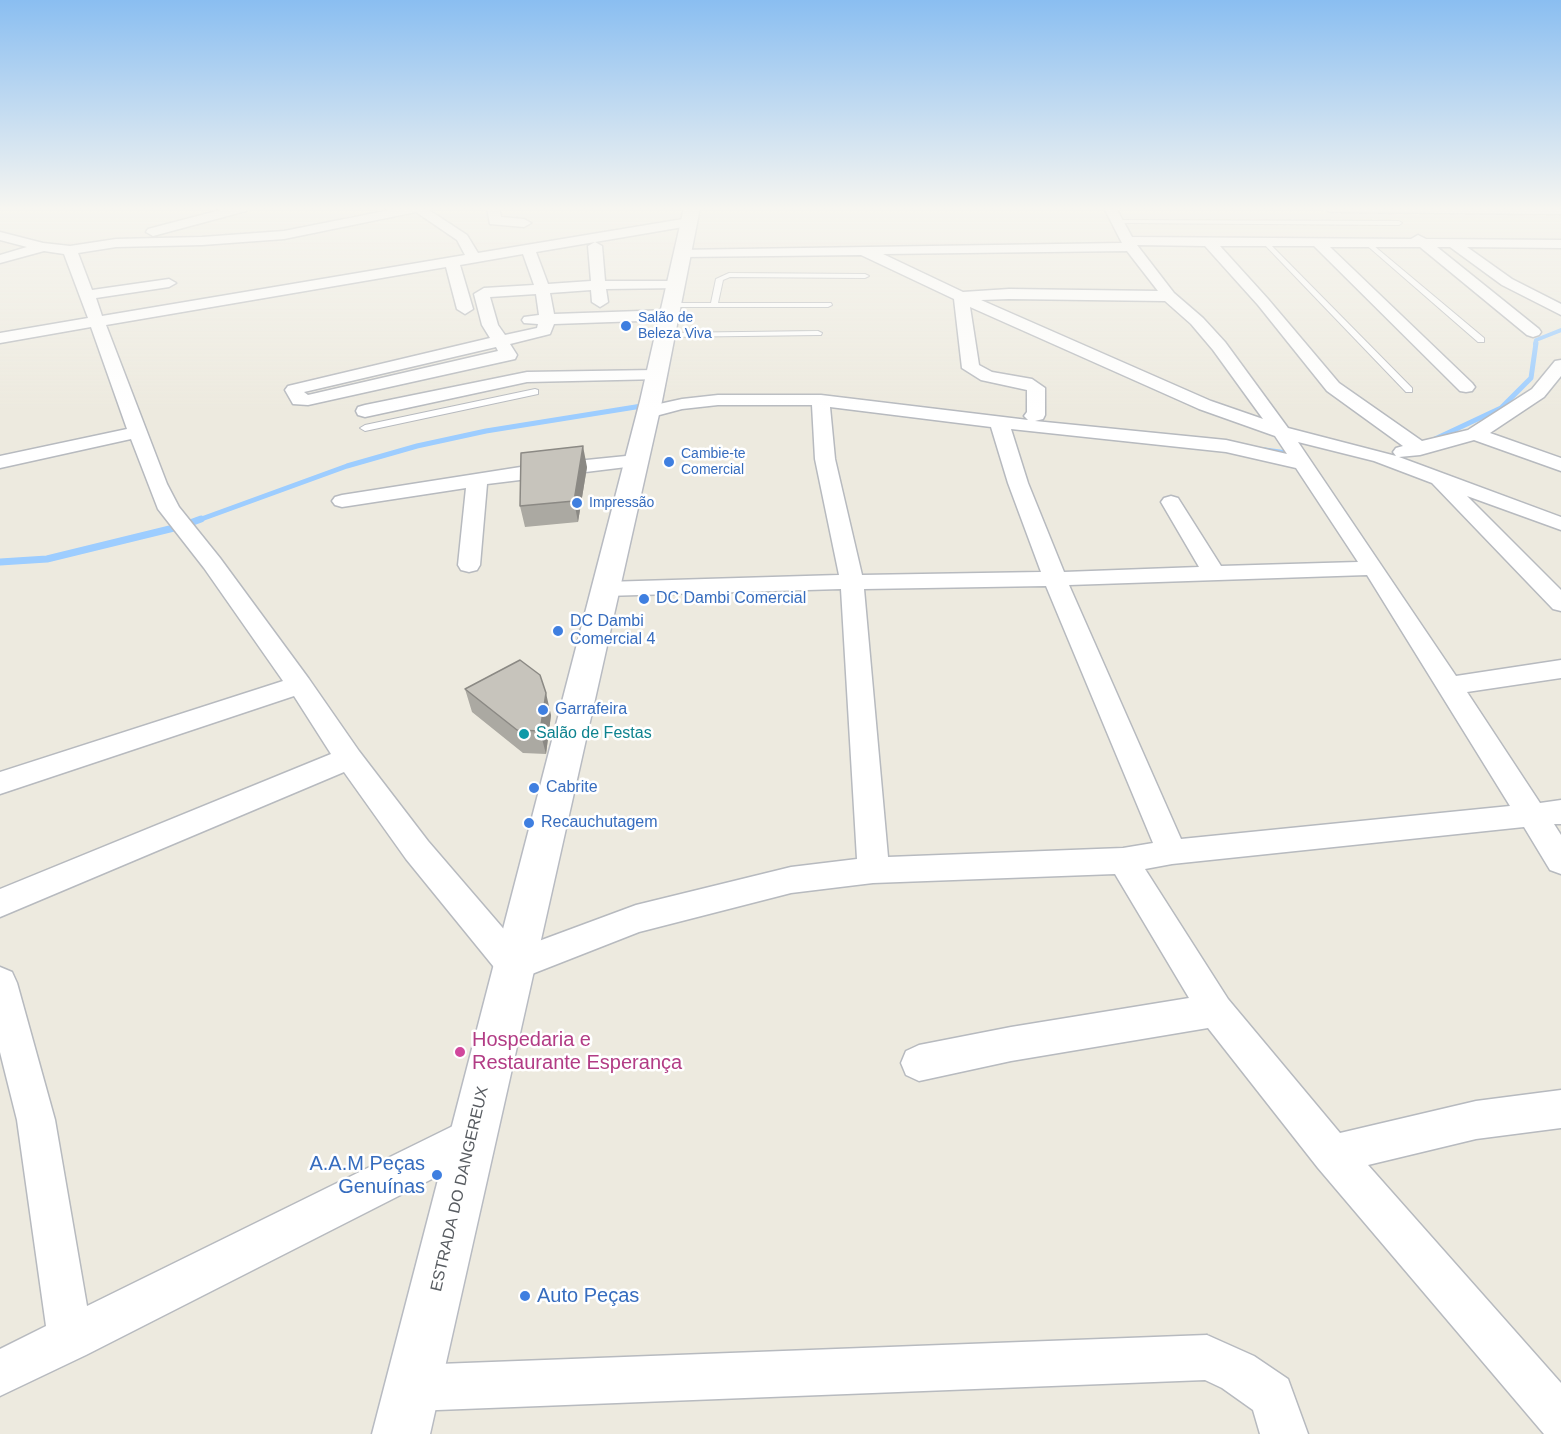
<!DOCTYPE html>
<html>
<head>
<meta charset="utf-8">
<style>
	body { margin:0 }
	canvas { display:block; background:#edeadf }
</style>
</head>
<body>
<canvas width="1561" height="1434"></canvas>
<script>
const ctx = document.querySelector('canvas').getContext('2d');
ctx.lineJoin = 'round';
const poly = rows => new Path2D(rows.map(r => 'M' + r).join(''));
function trace(path, color, width, dash) { ctx.strokeStyle = color; ctx.lineWidth = width; ctx.lineCap = dash ? 'butt' : 'round'; ctx.setLineDash(dash || []); ctx.stroke(path); }
function fill(path, color) { ctx.fillStyle = color; ctx.fill(path, 'evenodd'); }
function drawText(font, color, halo, rows, align = 'center') {
  ctx.font = font + ' Arial,sans-serif'; ctx.lineWidth = 5; ctx.setLineDash([]); ctx.textBaseline = 'middle'; ctx.strokeStyle = halo; ctx.fillStyle = color; for (const [text, x, y, turn = 0] of rows) {
    ctx.save(); ctx.translate(x, y); ctx.rotate((+turn || 0) * Math.PI / 180); ctx.textAlign = isNaN(turn) ? turn : align; if (halo) ctx.strokeText(text, 0, 0); ctx.fillText(text, 0, 0); ctx.restore();
  }
}
const streamFar2 = poly([
	[1535,344,1536,340,1561,330]
]);
const streamFar1 = poly([
	[1435,439,1501,408,1531,378,1536,343],
	[1265,450,1287,453],
	[196,521,347,466,417,446,486,431,648,405]
]);
const stream = poly([
	[0,562,47,559,182,526,201,519]
]);
const service = poly([
	[1117,220,1399,221,1402,223,1399,225,1115,223,1117,220],
	[1262,240,1266,240,1412,388,1412,392,1406,392,1262,242,1262,240],
	[1363,240,1367,240,1484,338,1484,342,1478,342,1363,242,1363,240],
	[729,273,865,274,869,276,865,278,730,277,723,280,718,303,831,303,832,305,828,307,671,307,667,305,671,303,711,303,716,279,729,273],
	[818,331,822,333,821,335,665,337,661,335,665,333,818,331],
	[535,389,538,390,538,394,365,431,360,428,365,425,535,389]
]);
const minor = poly([
	[228,208,248,208,246,211,153,236,146,232,148,229,228,208],
	[400,208,426,208,467,235,478,253,689,218,694,219,696,222,694,225,689,226,595,242,602,246,605,281,675,281,680,282,682,285,680,288,606,289,608,302,600,307,592,302,591,290,550,293,554,314,669,310,677,315,669,320,554,324,550,334,510,344,517,355,515,359,308,405,293,404,285,390,288,386,490,338,482,325,474,294,484,288,534,285,523,254,460,265,473,309,465,314,457,309,446,267,106,325,167,484,179,507,220,558,309,679,359,751,428,841,520,948,636,905,791,867,857,859,841,589,605,596,597,594,593,589,597,584,605,582,839,575,815,459,812,405,718,405,682,409,648,418,641,416,639,412,641,408,682,399,718,395,821,395,1028,420,1024,416,1027,412,1027,390,981,380,962,368,954,299,861,255,682,257,675,253,677,250,1122,243,1104,208,1116,208,1132,237,1411,239,1418,235,1426,239,1561,240,1561,248,1467,247,1512,279,1561,304,1561,315,1502,285,1450,247,1437,247,1539,329,1541,332,1539,335,1533,337,1527,335,1420,247,1330,247,1472,383,1475,387,1472,391,1466,392,1460,391,1314,246,1220,246,1268,299,1339,383,1422,441,1468,430,1532,389,1555,361,1561,360,1561,376,1544,397,1490,433,1561,458,1561,471,1474,440,1420,455,1399,457,1561,517,1561,530,1467,496,1561,590,1561,611,1553,609,1432,483,1374,461,1298,442,1456,676,1561,660,1561,678,1467,692,1540,803,1561,800,1561,824,1554,824,1561,835,1561,874,1550,870,1524,827,1172,864,1145,869,1228,999,1340,1133,1476,1101,1561,1090,1561,1128,1476,1139,1368,1165,1561,1383,1561,1434,1544,1434,1318,1168,1208,1028,1011,1061,919,1081,906,1075,901,1063,906,1051,919,1045,1011,1027,1189,998,1115,874,873,883,791,893,639,932,514,981,502,977,406,859,344,772,0,917,0,889,331,754,294,696,0,794,0,772,283,681,204,568,158,509,131,439,0,468,0,456,127,429,91,327,0,343,0,333,88,318,64,254,44,251,0,263,0,255,27,247,0,240,0,232,43,243,70,246,116,239,202,237,284,231,400,208],
	[416,212,457,240,465,255,102,316,96,298,169,287,176,283,169,279,92,290,78,253,116,247,202,245,284,239,416,212],
	[595,242,588,246,591,281,548,284,536,252,595,242],
	[1137,245,1205,246,1258,305,1327,391,1403,446,1396,448,1393,452,1396,456,1288,428,1225,342,1203,318,1174,293,1137,245],
	[1127,251,1158,291,1009,289,963,292,883,254,1127,251],
	[536,294,539,315,524,317,522,320,524,323,538,324,537,328,505,335,498,325,490,297,536,294],
	[1009,299,1165,301,1191,324,1213,350,1263,419,1211,401,981,300,1009,299],
	[970,307,1199,409,1275,436,1287,454,1226,440,1035,421,1043,419,1045,415,1045,388,1032,379,992,372,979,365,970,307],
	[496,347,498,351,308,395,304,392,496,347],
	[830,407,991,427,1008,483,1041,572,862,575,835,459,830,407],
	[1011,429,1226,452,1296,468,1358,562,1221,566,1178,498,1171,496,1164,498,1161,502,1199,567,1064,572,1028,483,1011,429],
	[1367,575,1510,806,1181,839,1069,585,1367,575],
	[1046,586,1153,843,1123,848,888,857,864,589,1046,586],
	[487,208,499,208,501,217,524,219,531,223,524,227,490,224,487,208],
	[1324,208,1561,208,1561,214,1330,212,1324,208],
	[656,370,662,371,665,375,662,379,527,382,365,417,358,415,356,411,358,407,365,405,527,372,656,370],
	[636,455,643,457,646,461,643,465,487,484,480,565,477,570,469,572,461,570,458,565,466,488,342,507,335,505,332,501,335,497,342,495,527,466,636,455],
	[0,967,12,972,17,983,55,1120,87,1306,457,1124,471,1119,485,1124,490,1138,485,1152,86,1355,0,1396,0,1349,46,1326,17,1120,0,1052,0,967],
	[1207,1335,1254,1356,1288,1379,1308,1434,1260,1434,1253,1410,1222,1388,1205,1380,412,1411,396,1404,389,1388,396,1372,412,1365,1207,1335]
]);
const secondary = poly([
	[684,208,700,208,662,401,430,1434,372,1434,640,401,684,208]
]);
const wall = poly([
	[587,467,578,522,525,527,520,506],
	[465,689,551,715,546,754,523,753,472,712]
]);
const shadedWall = poly([
	[583,446,587,467,578,522,574,501],
	[546,693,551,715,546,754,540,731]
]);
const building = poly([
	[583,446,574,501,520,506,521,453,583,446],
	[520,660,540,675,546,693,540,731,517,730,465,689,520,660]
]);
const markers = [
	[626,326,6,"#3f7fe0"],
	[669,462,6,"#3f7fe0"],
	[577,503,6,"#3f7fe0"],
	[644,599,6,"#3f7fe0"],
	[558,631,6,"#3f7fe0"],
	[543,710,6,"#3f7fe0"],
	[524,734,6,"#0f9aa8"],
	[534,788,6,"#3f7fe0"],
	[529,823,6,"#3f7fe0"],
	[460,1052,6,"#d1479c"],
	[437,1175,6,"#3f7fe0"],
	[525,1296,6,"#3f7fe0"]
];
const farShopnames = [
	["Salão de",638,318],
	["Beleza Viva",638,334],
	["Cambie-te",681,454],
	["Comercial",681,470],
	["Impressão",589,503]
];
const shopNames = [
	["DC Dambi Comercial",656,599],
	["DC Dambi",570,622],
	["Comercial 4",570,640],
	["Garrafeira",555,710],
	["Cabrite",546,788],
	["Recauchutagem",541,823]
];
const cultureNames = [
	["Salão de Festas",536,734]
];
const streetNames = [
	["ESTRADA DO DANGEREUX",460,1189,-77]
];
const nearHotelnames = [
	["Hospedaria e",472,1040],
	["Restaurante Esperança",472,1063]
];
const nearShopnames = [
	["A.A.M Peças",425,1164],
	["Genuínas",425,1187],
	["Auto Peças",537,1296,"left"]
];
trace(streamFar2, '#9dcdff', 4);
trace(streamFar1, '#9dcdff', 5);
trace(stream, '#9dcdff', 7);
trace(service, '#b7babf', 2);
trace(minor, '#b7babf', 3);
trace(secondary, '#b8bbc2', 3);
fill(service, '#fff');
fill(minor, '#fff');
fill(secondary, '#fff');
fill(wall, '#aba9a2');
fill(shadedWall, '#8b8984');
fill(building, '#c7c4bc');
trace(building, '#8b8984', 1.5);
const sky = ctx.createLinearGradient(0, 0, 0, 409);
sky.addColorStop(0, '#8abef1');
sky.addColorStop(0.51, '#f7f6f1');
sky.addColorStop(1, '#f7f6f100');
ctx.fillStyle = sky;
ctx.fillRect(0, 0, 1561, 409);
for (const [x, y, r, color] of markers) { const dot = new Path2D(); dot.arc(x, y, r, 0, 2 * Math.PI); ctx.fillStyle = color; ctx.fill(dot); trace(dot, '#fff', 2); }
drawText('14px', '#366cbe', '#fff', farShopnames, 'left');
drawText('16px', '#366cbe', '#fff', shopNames, 'left');
drawText('16px', '#0d838f', '#fff', cultureNames, 'left');
drawText('16px', '#585c61', '#fff', streetNames);
drawText('20px', '#b23c85', '#fff', nearHotelnames, 'left');
drawText('20px', '#366cbe', '#fff', nearShopnames, 'right');
</script>
</body>
</html>
